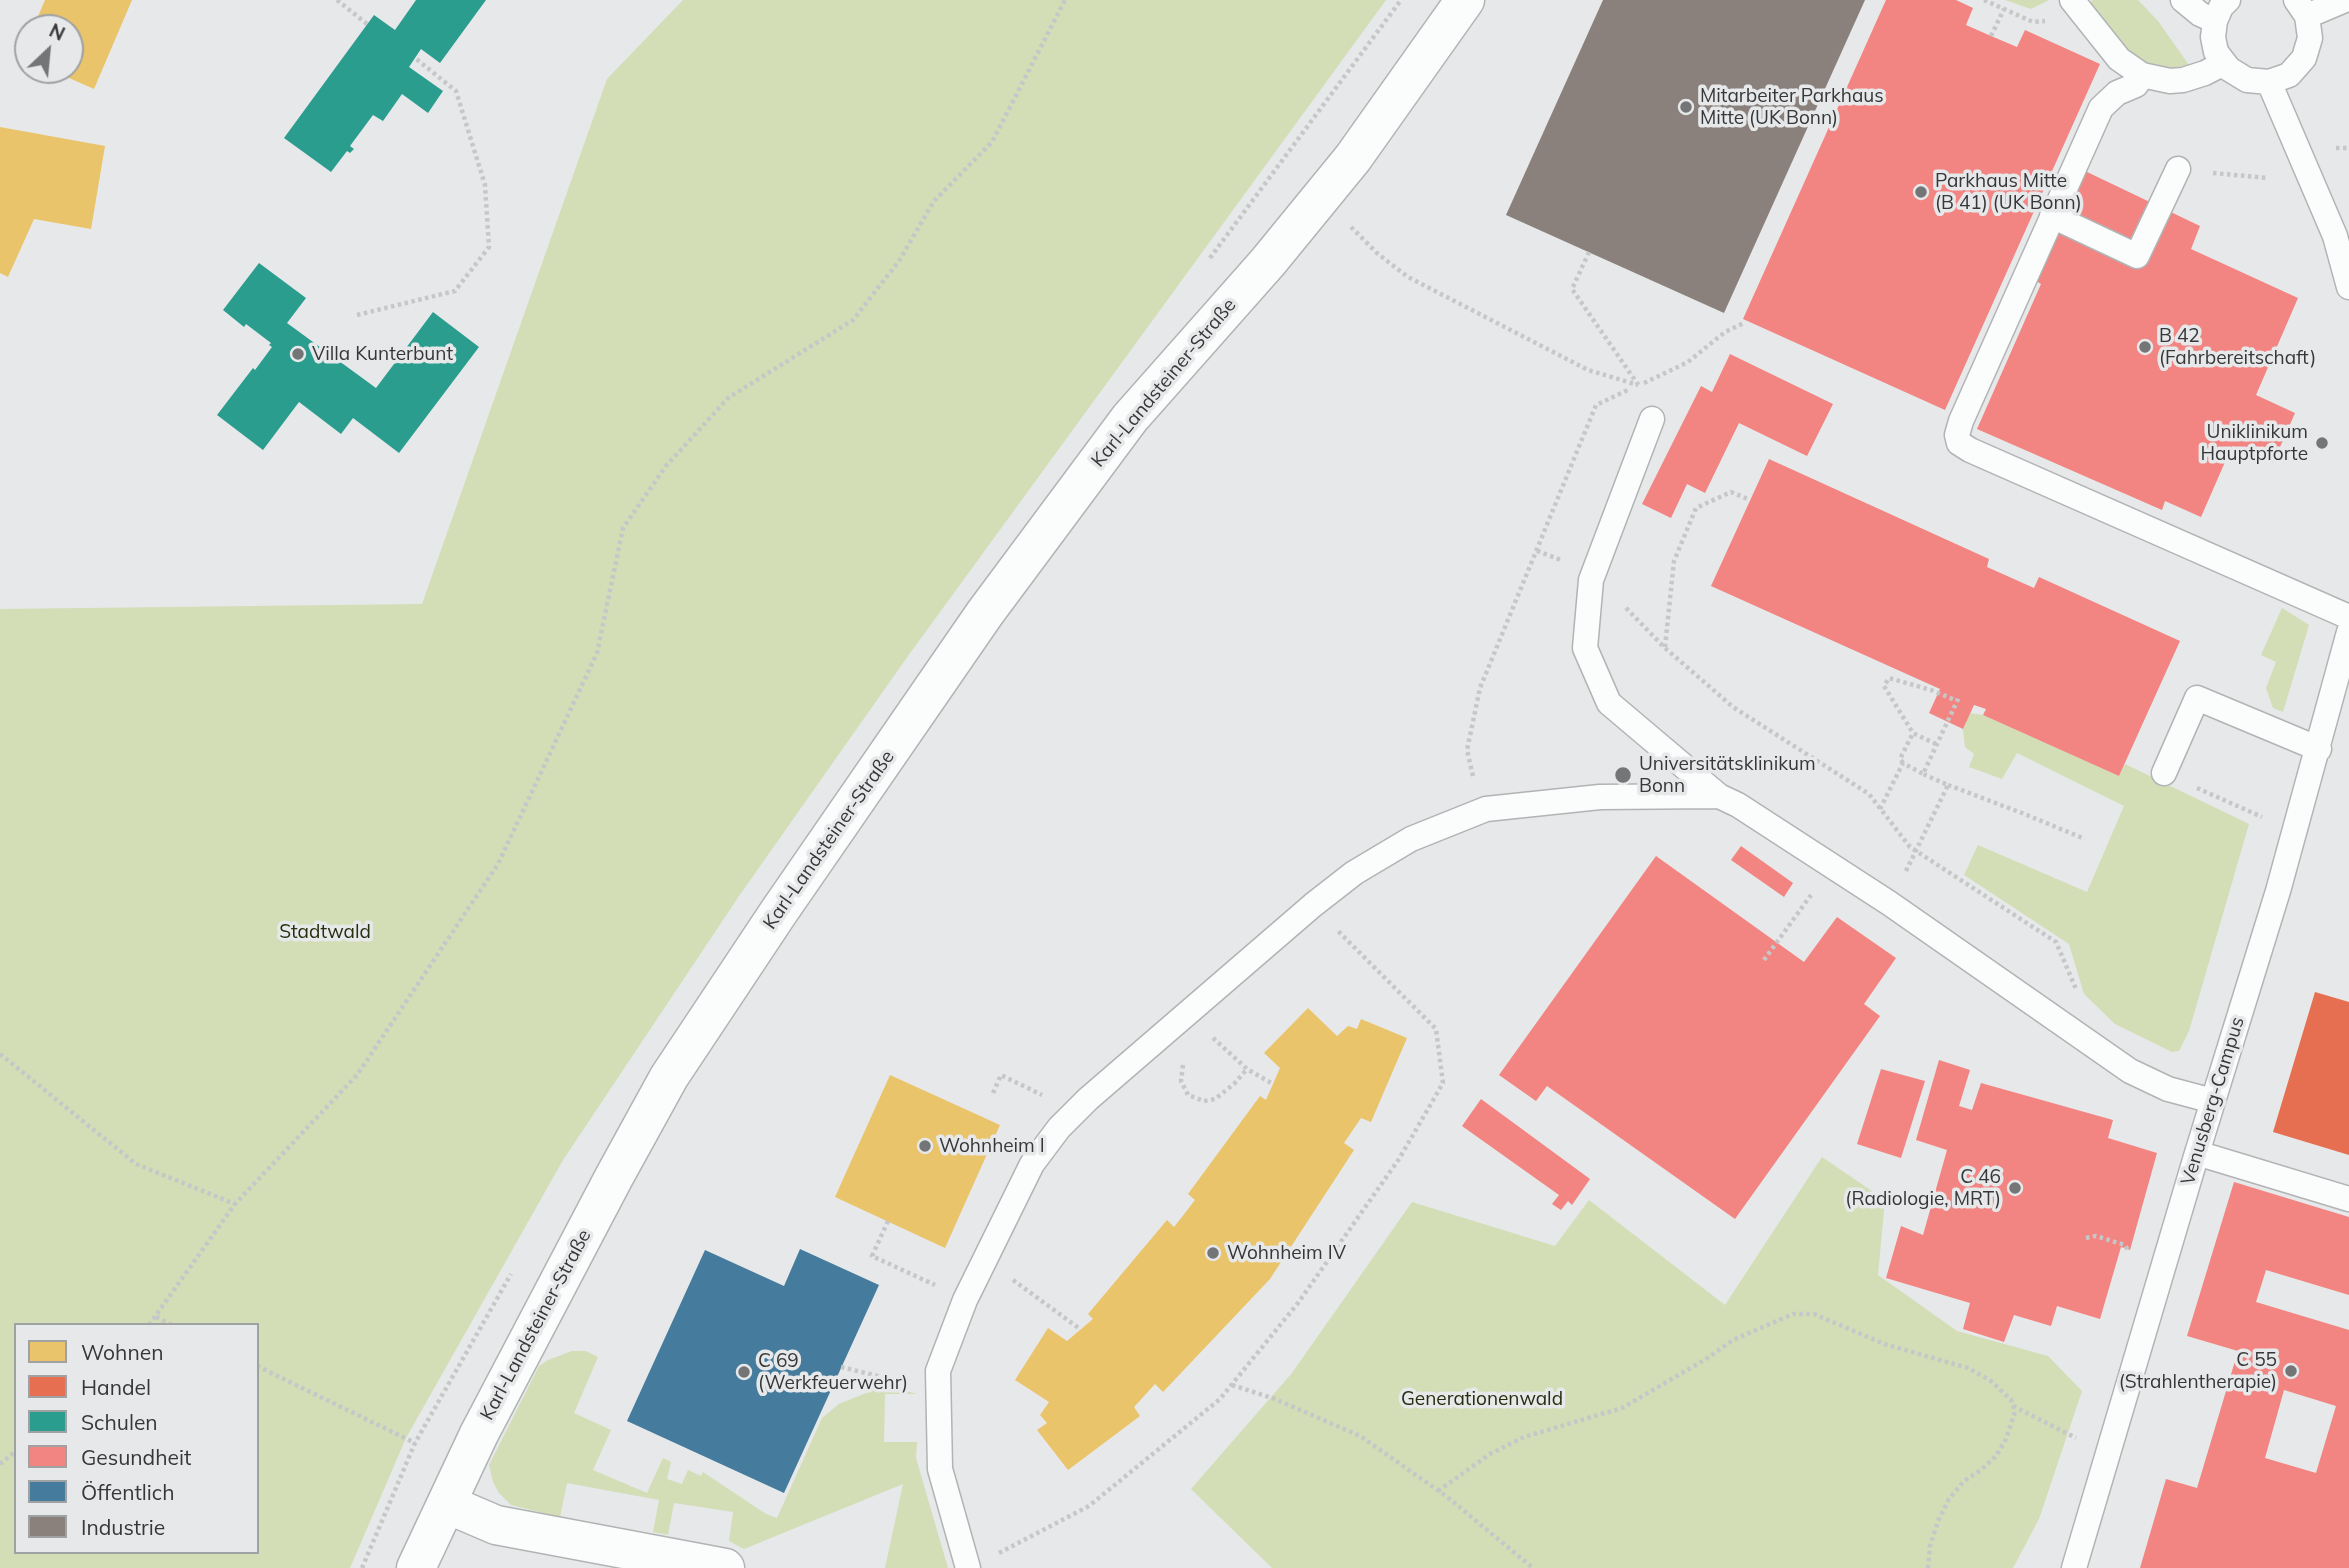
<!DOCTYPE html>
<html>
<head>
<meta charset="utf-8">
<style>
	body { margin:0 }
	#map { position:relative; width:2349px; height:1568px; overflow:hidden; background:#e7e8e9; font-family:Mulish,sans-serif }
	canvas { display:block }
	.legend { position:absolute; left:14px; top:1323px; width:245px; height:231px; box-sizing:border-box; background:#e6e8ea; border:2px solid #a0a1a3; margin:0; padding:9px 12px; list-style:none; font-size:21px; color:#363738 }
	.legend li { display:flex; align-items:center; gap:14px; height:35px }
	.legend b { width:35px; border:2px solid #a0a1a3 }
	.north { position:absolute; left:14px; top:14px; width:70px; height:70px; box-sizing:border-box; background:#e6e8ea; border:2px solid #a0a1a3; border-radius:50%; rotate:26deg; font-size:19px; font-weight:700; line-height:28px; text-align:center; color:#363738 }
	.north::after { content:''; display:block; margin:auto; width:24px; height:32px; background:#747576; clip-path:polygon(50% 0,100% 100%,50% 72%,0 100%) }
</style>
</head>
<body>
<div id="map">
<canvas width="2349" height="1568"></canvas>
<ul class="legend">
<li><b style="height:19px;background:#e9c46a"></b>Wohnen</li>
<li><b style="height:19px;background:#e76f51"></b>Handel</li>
<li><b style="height:19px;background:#2a9d8f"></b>Schulen</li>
<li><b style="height:19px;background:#f28482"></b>Gesundheit</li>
<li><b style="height:19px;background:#457b9d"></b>Öffentlich</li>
<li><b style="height:19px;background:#8a817c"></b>Industrie</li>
</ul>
<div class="north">N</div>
</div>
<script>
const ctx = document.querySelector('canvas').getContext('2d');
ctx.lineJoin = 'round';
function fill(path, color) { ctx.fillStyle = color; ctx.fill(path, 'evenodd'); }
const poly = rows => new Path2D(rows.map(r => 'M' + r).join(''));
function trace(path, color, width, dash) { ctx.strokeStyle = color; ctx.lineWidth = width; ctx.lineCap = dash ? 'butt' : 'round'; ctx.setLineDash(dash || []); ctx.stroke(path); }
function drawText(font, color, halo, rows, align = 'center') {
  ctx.font = font + ' Mulish,sans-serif'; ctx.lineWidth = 7; ctx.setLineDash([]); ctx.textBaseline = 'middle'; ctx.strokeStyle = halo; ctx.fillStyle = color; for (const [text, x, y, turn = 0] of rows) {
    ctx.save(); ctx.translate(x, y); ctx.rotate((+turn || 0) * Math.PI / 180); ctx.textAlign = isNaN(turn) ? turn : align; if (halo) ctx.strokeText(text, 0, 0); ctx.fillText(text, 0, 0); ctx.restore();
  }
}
const green = poly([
	[683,0,1386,0,908,656,739,896,563,1160,406,1438,350,1568,0,1568,0,609,422,604,607,79],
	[16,1325,257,1325,257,1552,16,1552],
	[2005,0,2049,0,2031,9],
	[2093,0,2138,0,2158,21,2189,65,2172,68,2153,65,2138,60,2125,50,2088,4],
	[2282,608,2309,625,2283,712,2273,708,2266,688,2276,662,2261,655],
	[1970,713,1983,715,2119,776,2125,764,2249,824,2189,1031,2179,1051,2172,1052,2115,1024,2084,994,2069,944,1964,875,1978,845,2087,892,2124,806,2017,753,2002,779,1969,767,1974,754,1965,747,1963,729],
	[1822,1157,1885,1200,1878,1275,1957,1331,2048,1356,2082,1391,2039,1519,2013,1568,1272,1568,1191,1489,1292,1373,1412,1202,1555,1246,1589,1200,1725,1305],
	[572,1351,586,1351,598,1357,574,1413,611,1430,593,1470,647,1493,663,1458,671,1462,667,1479,682,1484,688,1470,701,1476,703,1472,766,1514,777,1518,822,1418,839,1404,876,1389,889,1387,917,1394,885,1394,884,1442,917,1442,916,1458,948,1568,885,1568,903,1484,744,1549,729,1541,733,1512,674,1503,668,1535,653,1532,659,1500,567,1483,560,1517,511,1505,499,1493,493,1482,489,1465,539,1366,548,1360]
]);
const homes = poly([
	[45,0,132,0,94,89,51,70,70,70,70,28,33,28],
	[28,39,28,60,21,57],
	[0,127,105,146,91,229,34,219,8,277,0,273],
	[1308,1008,1337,1036,1348,1026,1357,1029,1361,1019,1407,1038,1371,1122,1361,1118,1344,1143,1354,1150,1270,1279,1163,1392,1155,1384,1134,1407,1140,1416,1068,1470,1037,1430,1047,1423,1040,1415,1049,1402,1015,1380,1048,1328,1067,1341,1093,1319,1088,1314,1167,1220,1174,1227,1185,1213,1195,1200,1188,1194,1260,1096,1266,1100,1280,1068,1264,1053],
	[890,1075,1000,1125,945,1248,835,1197]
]);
const shops = poly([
	[2315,992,2349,1002,2349,1155,2273,1132]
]);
const schools = poly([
	[416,0,486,0,440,63,421,49,409,67,443,91,428,113,402,94,383,121,373,115,350,146,354,149,350,153,347,151,331,172,284,138,374,15,395,30],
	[259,263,306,298,287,323,376,388,433,312,479,347,399,453,353,418,341,434,299,402,263,450,217,415,253,368,255,370,272,347,269,345,271,343,246,324,244,327,223,310]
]);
const health = poly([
	[1886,0,1956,0,1973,8,1966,25,1991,36,2017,47,2025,30,2100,64,1945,410,1743,319],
	[2085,171,2200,226,2191,249,2298,298,2256,395,2295,413,2273,463,2232,446,2201,517,2165,501,2162,510,1977,429,2041,284,2036,281],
	[1730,354,1833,404,1807,456,1739,423,1705,493,1687,484,1671,518,1642,504,1701,386,1712,392],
	[1769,459,1989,559,1987,567,2034,588,2039,577,2180,641,2119,776,1983,715,1986,709,1974,705,1963,729,1929,713,1940,689,1711,586],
	[1741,846,1793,883,1784,897,1731,860],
	[1656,856,1804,962,1837,917,1896,958,1864,1004,1880,1016,1735,1219,1547,1086,1536,1101,1499,1075],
	[1939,1060,1970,1070,1959,1106,1972,1110,1981,1083,2113,1120,2108,1138,2157,1153,2130,1250,2121,1247,2100,1319,2057,1306,2051,1326,2014,1315,2004,1342,1963,1329,1970,1303,1886,1278,1901,1226,1923,1235,1947,1150,1916,1140],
	[1881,1069,1925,1081,1901,1158,1857,1144],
	[1481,1099,1590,1179,1572,1205,1568,1201,1561,1210,1552,1204,1559,1195,1462,1126],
	[2234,1182,2349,1217,2349,1295,2266,1270,2256,1302,2349,1330,2349,1568,2140,1568,2166,1479,2197,1488,2238,1351,2187,1336],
	[2284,1390,2336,1406,2316,1473,2265,1458]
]);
const public = poly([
	[800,1249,879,1285,784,1493,627,1421,705,1250,784,1286]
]);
const industry = poly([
	[1603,0,1865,0,1724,313,1506,215]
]);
const path = poly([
	[337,0,367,24],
	[1984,0,2033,22,2045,21],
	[1991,36,2004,9],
	[2336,148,2349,148],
	[2213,173,2268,178],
	[1351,227,1378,254,1408,277,1588,370,1638,385],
	[1589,252,1572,289,1639,386],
	[1210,258,1401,0],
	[357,315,455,291,489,247,485,185,456,91,415,58],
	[1644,383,1688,362,1725,332,1744,323],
	[1537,551,1561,560],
	[1626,608,1665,648,1733,707,1869,794,1910,847,2056,942,2076,989],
	[1665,647,1674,561,1696,508,1731,492,1750,500],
	[1936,744,1913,733,1884,686,1889,678,1931,690,1955,700],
	[1903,763,1900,759,1913,733],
	[1473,776,1467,750,1480,688,1596,405,1630,389],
	[1948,785,2022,813,2085,839],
	[2197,788,2262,817],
	[1880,809,1903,763,1923,774,1959,697],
	[1906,871,1948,785,1923,774],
	[1764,960,1811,895],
	[1213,1038,1247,1069,1273,1084],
	[0,1054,136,1164,235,1204],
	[1183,1065,1181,1081,1188,1095,1204,1101,1215,1099,1234,1084,1247,1069],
	[993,1093,1001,1075,1042,1095],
	[888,1221,872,1256,935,1285],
	[2086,1238,2096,1236,2125,1245,2129,1252],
	[1013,1280,1080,1329],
	[156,1317,172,1325],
	[149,1325,235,1204,357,1075,498,864,597,653,623,528,666,466,728,398,853,320,899,261,934,201,992,142,1065,0],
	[257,1366,415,1443],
	[841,1367,902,1382],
	[1232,1385,1275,1399,1360,1436,1446,1496,1533,1568],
	[2013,1406,2076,1438],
	[0,1464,16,1451],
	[1438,1491,1490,1454,1524,1437,1622,1408,1706,1359,1733,1340,1793,1314,1814,1314,1884,1344,1968,1368,1991,1381,2011,1400,2015,1412,2006,1439,1996,1456,1981,1470,1964,1481,1949,1499,1938,1521,1930,1546,1928,1568],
	[999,1553,1089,1506,1220,1399,1298,1303,1399,1159,1443,1083,1436,1029,1337,930],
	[362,1568,415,1443,511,1274]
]);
const service = poly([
	[2072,0,2119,59,2142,75,2170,81,2183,80,2205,73,2224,63],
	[2183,0,2200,14,2215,21],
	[2228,0,2221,7,2215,21,2213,37,2216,52,2229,69,2247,80,2269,82,2289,75,2304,58,2310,38,2307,16,2296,0],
	[2307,16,2345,0],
	[2142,75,2136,85,2117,93,2101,108,1961,421,1957,435,1959,443,1970,450,2349,617],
	[2269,82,2335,236,2349,287],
	[2052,216,2137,256,2178,169],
	[1652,419,1591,580,1585,648,1609,703,1719,796,1738,805,1889,903,2130,1071,2168,1089,2213,1101],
	[2164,773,2197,698,2319,749],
	[2197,1153,2349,1199],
	[968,1568,940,1469,938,1371,965,1300,1032,1164,1059,1128,1088,1099,1313,905,1354,873,1411,839,1486,809,1600,797,1719,796],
	[2074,1568,2197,1153,2278,891,2349,632]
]);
const minor = poly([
	[447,1504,496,1525,725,1568],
	[416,1568,479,1434,614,1177,669,1077,778,913,985,613,1130,418,1268,262,1353,158,1465,0]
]);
const markers = [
	[1686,107,7,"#747576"],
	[1921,192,7,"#747576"],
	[2145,347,7,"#747576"],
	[298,354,7,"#747576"],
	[2322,443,7,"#747576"],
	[1623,775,9,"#747576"],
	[925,1146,7,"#747576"],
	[2015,1188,7,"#747576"],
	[1213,1253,7,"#747576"],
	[2291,1371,7,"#747576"],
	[744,1372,7,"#747576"]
];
const poiNames = [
	["Mitarbeiter Parkhaus",1700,96],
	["Mitte (UK Bonn)",1700,118],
	["Parkhaus Mitte",1935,181],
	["(B 41) (UK Bonn)",1935,203],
	["B 42",2159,336],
	["(Fahrbereitschaft)",2159,358],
	["Villa Kunterbunt",312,354],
	["Uniklinikum",2308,432,"right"],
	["Hauptpforte",2308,454,"right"],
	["Universitätsklinikum",1639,764],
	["Bonn",1639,786],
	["Wohnheim I",939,1146],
	["C 46",2001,1177,"right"],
	["(Radiologie, MRT)",2001,1199,"right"],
	["Wohnheim IV",1227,1253],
	["C 55",2277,1360,"right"],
	["(Strahlentherapie)",2277,1382,"right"],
	["C 69",758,1361],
	["(Werkfeuerwehr)",758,1383]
];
const streetNames = [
	["Karl-Landsteiner-Straße",1164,383,-50],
	["Karl-Landsteiner-Straße",829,840,-55],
	["Venusberg-Campus",2213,1101,-73],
	["Karl-Landsteiner-Straße",536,1325,-62]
];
const parkNames = [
	["Stadtwald",325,932],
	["Generationenwald",1482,1399]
];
fill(green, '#d3ddb6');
fill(homes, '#e9c46a');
fill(shops, '#e76f51');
fill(schools, '#2a9d8f');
fill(health, '#f28482');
fill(public, '#457b9d');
fill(industry, '#8a817c');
trace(service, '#b2b3b4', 27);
trace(minor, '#b2b3b4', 41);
trace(path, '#c6c7c8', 4.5, [3.5, 3.5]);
trace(service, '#fbfcfc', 24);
trace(minor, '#fbfcfc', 38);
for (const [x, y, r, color] of markers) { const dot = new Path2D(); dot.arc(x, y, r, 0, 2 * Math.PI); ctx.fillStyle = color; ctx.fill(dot); trace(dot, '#e6e8ea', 2.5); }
drawText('19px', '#363738', '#e6e8ea', poiNames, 'left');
drawText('19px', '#363738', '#e6e8ea', streetNames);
drawText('19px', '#272e0d', '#e6e8ea', parkNames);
</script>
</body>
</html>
